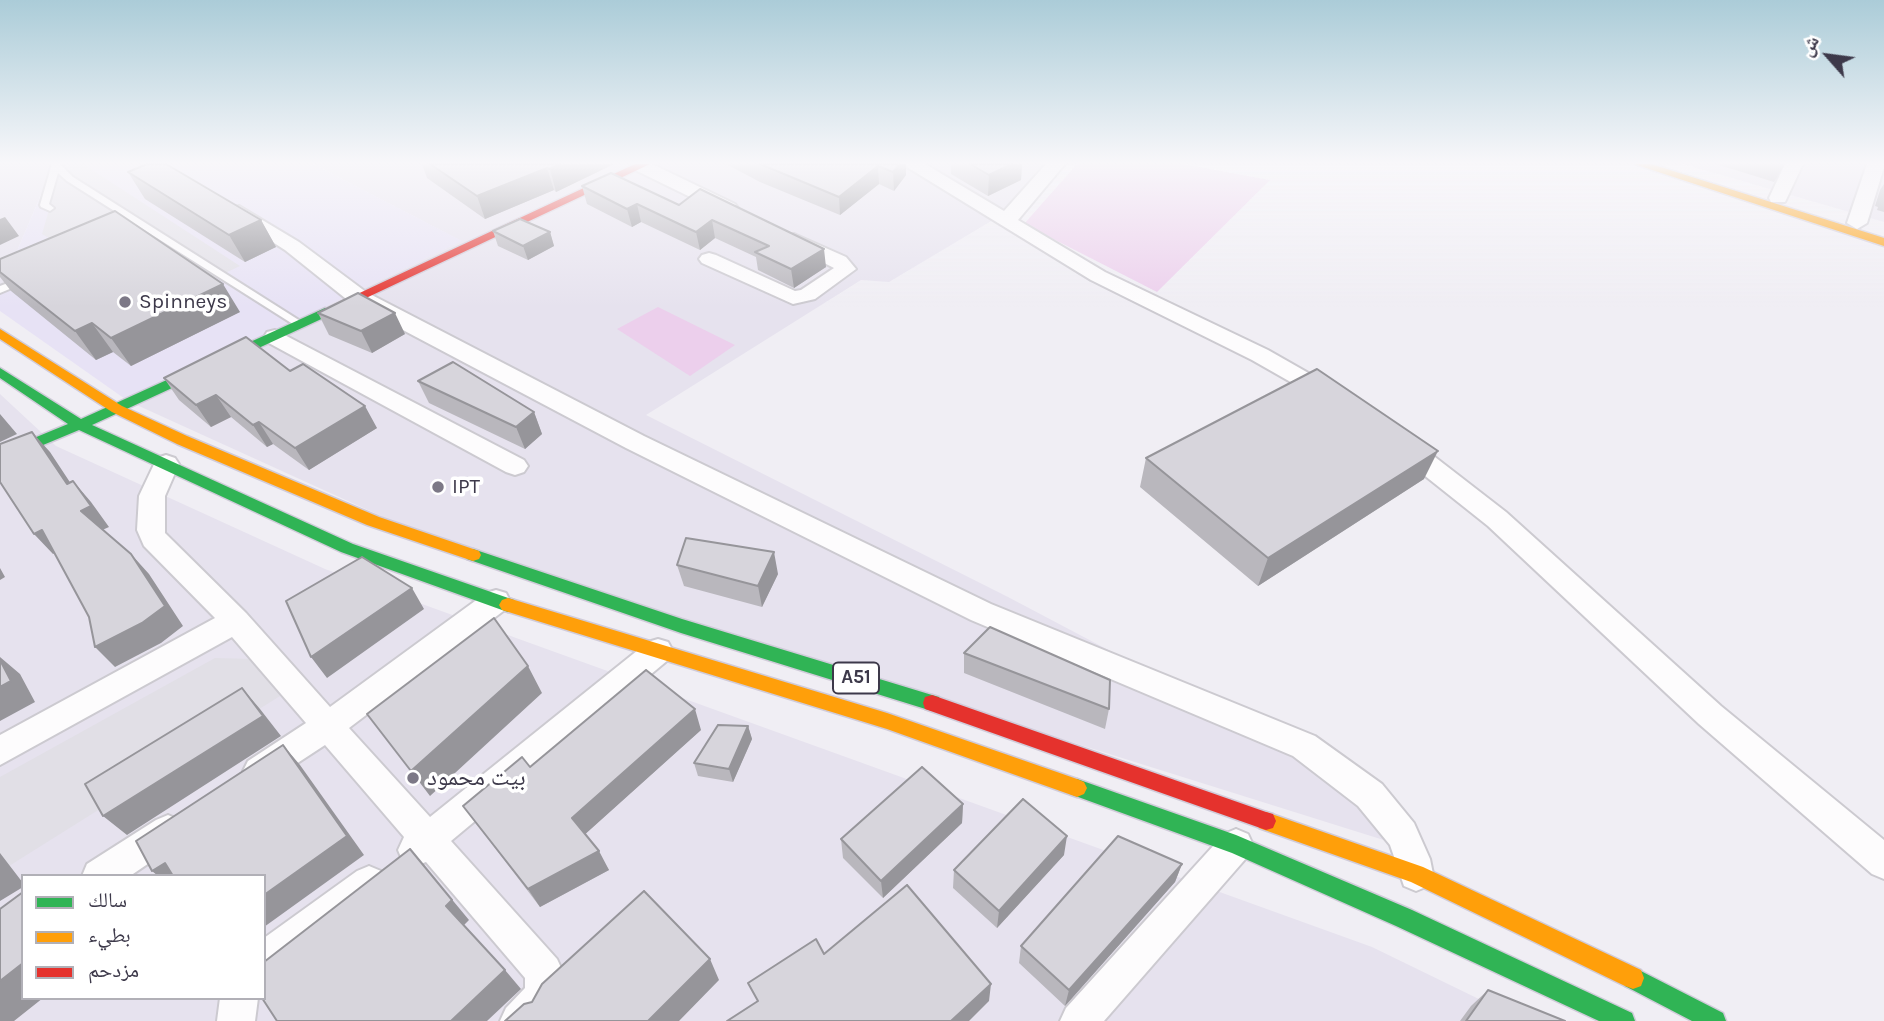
<!DOCTYPE html>
<html>
<head>
<meta charset="utf-8">
<style>
	body { margin:0 }
	#map { position:relative; width:1884px; height:1021px; overflow:hidden; background:#f0eef4; font-family:Karla,"Noto Naskh Arabic",sans-serif }
	canvas { display:block }
	.legend { position:absolute; left:21px; top:874px; width:245px; height:126px; box-sizing:border-box; background:#fff; border:2px solid #b1b0b7; margin:0; padding:9px 12px; list-style:none; font-size:21px; color:#3d394a }
	.legend li { display:flex; align-items:center; gap:14px; height:35px }
	.legend b { width:35px; border:2px solid #b1b0b7 }
	.north { position:absolute; left:1793px; top:21px; width:70px; height:70px; -webkit-text-stroke:5px #fff; paint-order:stroke; rotate:298deg; font-size:19px; font-weight:700; line-height:28px; text-align:center; color:#3d394a }
	.north::after { content:''; display:block; margin:auto; width:24px; height:32px; background:#3d394a; clip-path:polygon(50% 0,100% 100%,50% 72%,0 100%) }
</style>
</head>
<body>
<div id="map">
<canvas width="1884" height="1021"></canvas>
<ul class="legend">
<li><b style="height:9px;background:#30b455"></b>سالك</li>
<li><b style="height:9px;background:#ff9f0a"></b>بطيء</li>
<li><b style="height:9px;background:#e5322d"></b>مزدحم</li>
</ul>
<div class="north">ش</div>
</div>
<script>
const ctx = document.querySelector('canvas').getContext('2d');
ctx.lineJoin = 'round';
function fill(path, color) { ctx.fillStyle = color; ctx.fill(path, 'evenodd'); }
const poly = rows => new Path2D(rows.map(r => 'M' + r).join(''));
function trace(path, color, width, dash) { ctx.strokeStyle = color; ctx.lineWidth = width; ctx.lineCap = dash ? 'butt' : 'round'; ctx.setLineDash(dash || []); ctx.stroke(path); }
function drawText(font, color, halo, rows, align = 'center') {
  ctx.font = font + ' Karla,"Noto Naskh Arabic",sans-serif'; ctx.lineWidth = 7; ctx.setLineDash([]); ctx.textBaseline = 'middle'; ctx.strokeStyle = halo; ctx.fillStyle = color; for (const [text, x, y, turn = 0] of rows) {
    ctx.save(); ctx.translate(x, y); ctx.rotate((+turn || 0) * Math.PI / 180); ctx.textAlign = isNaN(turn) ? turn : align; if (halo) ctx.strokeText(text, 0, 0); ctx.fillText(text, 0, 0); ctx.restore();
  }
}
const residential = poly([
	[0,164,54,164,0,291],
	[313,164,1050,164,998,217,889,282,861,280,646,415,1008,597,1364,785,1390,842,449,547,128,401,461,241],
	[1683,164,1884,164,1884,222],
	[0,394,56,446,325,569,1372,947,1524,1021,0,1021],
	[23,876,264,876,264,998,23,998]
]);
const commercial = poly([
	[54,164,313,164,462,241,128,401,0,311,0,291]
]);
const green = poly([
	[1077,164,1183,164,1270,180,1157,292,1024,224],
	[658,307,735,345,690,376,617,329]
]);
const parking = poly([
	[83,164,240,266,206,282,82,258,42,234,62,165],
	[215,658,255,659,280,696,9,866,0,854,0,777]
]);
const lane = poly([
	[52,164,60,164,73,177,305,324,300,327,296,326,67,181,58,173,49,204,54,208,50,211,41,207,40,205,52,164],
	[21,278,24,279,24,283,0,293,0,286,21,278]
]);
const street = poly([
	[633,164,652,164,735,204,738,208,735,212,721,212,635,170,633,164],
	[902,164,925,164,1004,211,1046,164,1065,164,1018,220,1105,272,1268,350,1340,391,1344,396,1340,401,1332,404,1324,401,1252,360,1091,280,902,164],
	[1785,164,1803,164,1785,202,1771,202,1769,198,1785,164],
	[1867,164,1884,164,1884,167,1867,223,1857,229,1847,223,1867,164],
	[239,206,299,242,366,292,644,436,991,604,1315,736,1382,784,1414,823,1430,859,1433,874,1428,886,1416,891,1404,886,1390,845,1358,806,1293,756,971,620,626,448,350,302,285,250,232,216,229,212,232,208,239,206],
	[794,234,846,257,856,269,815,299,793,304,702,263,699,259,702,255,709,253,716,255,795,291,801,290,834,268,787,244,784,240,787,236,794,234],
	[275,330,524,460,528,466,524,472,515,475,506,472,267,342,264,337,267,332,275,330],
	[1404,437,1413,440,1506,512,1721,706,1884,840,1884,879,1872,874,1699,724,1488,526,1395,452,1392,446,1395,440,1404,437],
	[166,455,175,458,179,464,165,496,165,533,246,613,330,707,486,593,496,590,506,593,510,601,506,609,349,728,430,817,648,642,658,639,668,642,673,651,668,660,451,841,557,959,563,972,562,993,547,1021,500,1021,506,1008,525,988,525,978,426,862,415,866,403,862,398,850,404,837,325,745,270,781,259,786,248,781,243,771,248,761,306,723,232,637,0,765,0,735,215,618,144,546,137,530,139,496,157,458,166,455],
	[168,815,180,820,185,831,180,842,130,876,82,876,87,864,156,820,168,815],
	[1236,829,1248,834,1253,845,1248,856,1104,1021,1060,1021,1066,1008,1224,834,1236,829],
	[369,866,381,871,386,883,381,895,277,974,264,979,264,938,357,871,369,866],
	[220,998,258,998,255,1021,217,1021,220,998]
]);
const fast = poly([
	[325,308,331,312,330,315,92,425,353,544,514,600,517,605,514,610,508,612,502,610,341,552,79,430,0,463,0,452,68,424,0,378,0,368,81,419,325,308],
	[473,549,682,619,932,695,939,697,941,703,939,709,932,711,681,633,467,559,465,555,467,551,473,549],
	[1077,779,1236,835,1412,910,1632,1013,1635,1021,1599,1021,1396,926,1232,853,1070,794,1067,788,1070,782,1077,779],
	[1633,967,1723,1013,1726,1021,1692,1021,1625,986,1622,978,1625,970,1633,967]
]);
const slow = poly([
	[1634,164,1651,164,1884,238,1884,246,1634,164],
	[0,329,122,406,187,436,379,517,479,551,481,555,479,559,473,561,367,525,177,444,112,412,0,339,0,329],
	[508,598,887,713,1077,779,1084,782,1087,788,1084,794,1077,797,887,729,502,610,499,605,502,600,508,598],
	[1266,812,1423,867,1641,970,1644,978,1641,986,1633,989,1625,986,1411,882,1259,828,1256,821,1259,814,1266,812]
]);
const jam = poly([
	[635,164,650,164,330,315,320,315,319,312,635,164],
	[932,695,1266,812,1273,814,1276,821,1273,828,1266,830,925,709,923,703,925,697,932,695]
]);
const wall = poly([
	[422,164,614,164,556,192,554,190,485,219,427,178],
	[726,164,906,164,906,175,894,191,879,184,840,215,760,182],
	[951,164,1022,164,1021,180,988,196,951,174],
	[1716,164,1785,164,1774,182],
	[128,172,261,220,276,247,245,262,145,199],
	[1884,184,1884,212,1877,210,1878,207,1875,206,1880,190],
	[582,186,679,205,826,267,794,288,758,270,756,257,715,238,700,250,641,222,632,227,587,204],
	[493,231,550,232,554,246,528,260,498,246],
	[0,259,240,312,131,366,113,352,96,360,11,291,0,277],
	[318,313,405,334,372,353,329,335],
	[290,371,377,428,309,470,273,444,267,447,231,417,211,427,179,400,164,378],
	[418,381,534,412,542,434,525,449,429,403],
	[1146,458,1424,479,1258,586,1140,487],
	[677,565,778,574,762,607,684,586],
	[964,653,1109,709,1105,729,964,673],
	[748,726,752,739,733,782,698,776,694,763],
	[701,730,585,834,609,870,540,907,463,806,530,767],
	[963,804,962,823,883,898,843,858,841,839],
	[1064,855,997,928,953,888,954,870],
	[1182,864,1175,882,1065,1006,1019,963,1021,946],
	[1488,990,1565,1021,1460,1021,1471,1006]
]);
const shadedWall = poly([
	[560,164,614,164,556,192,550,169],
	[900,164,906,164,906,175,894,191,893,172],
	[1012,164,1022,164,1021,180,988,196,989,175],
	[878,166,879,184,840,215,839,197],
	[547,168,554,190,485,219,477,196],
	[637,204,641,222,632,227,627,209],
	[5,217,19,236,0,245,0,219],
	[261,220,276,247,245,262,229,235],
	[712,220,715,238,700,250,696,232],
	[550,232,554,246,528,260,523,246],
	[824,249,826,267,794,288,791,269],
	[223,284,240,312,131,366,111,338],
	[395,313,405,334,372,353,361,331],
	[92,323,113,352,96,360,75,331],
	[216,395,231,417,211,427,196,405],
	[365,406,377,428,309,470,295,448],
	[534,412,542,434,525,449,516,427],
	[0,414,17,434,0,442],
	[259,422,273,444,267,447,253,425],
	[32,432,50,452,85,505,67,484],
	[1438,451,1424,479,1258,586,1268,558],
	[73,481,91,502,109,527,100,531,81,511],
	[42,530,62,550,53,554,34,534],
	[774,552,778,574,762,607,758,586],
	[131,554,149,574,183,626,161,643,115,667,95,647],
	[0,568,5,577,0,580],
	[412,588,424,609,327,678,311,657],
	[0,657,20,674,35,702,0,721],
	[528,666,542,693,430,796,411,771],
	[242,688,260,709,281,736,127,835,103,816],
	[695,709,701,730,582,837,572,818],
	[748,726,752,739,733,782,729,769],
	[283,745,300,765,364,855,264,927,264,895],
	[963,804,962,823,883,898,881,881],
	[1067,836,1064,855,997,928,999,911],
	[410,849,469,920,463,926,446,906],
	[599,851,609,870,540,907,528,889],
	[0,853,23,883,23,887,0,901],
	[165,863,181,876,158,876,152,871],
	[1182,864,1175,882,1065,1006,1069,990],
	[710,959,719,980,679,1021,648,1021],
	[23,963,23,998,43,998,14,1021,0,1021,0,981],
	[505,970,521,989,487,1021,451,1021],
	[991,984,989,1001,969,1021,951,1021]
]);
const building = poly([
	[147,164,166,164,261,220,229,235,128,172,147,164],
	[430,164,560,164,550,169,547,168,477,196,430,164],
	[760,164,900,164,893,172,878,166,839,197,760,164],
	[970,164,1012,164,989,175,970,164],
	[611,173,679,205,700,189,824,249,791,269,755,252,769,246,712,220,696,232,637,204,627,209,582,186,611,173],
	[115,211,223,284,111,338,92,323,75,331,0,272,0,259,115,211],
	[520,219,550,232,523,246,493,231,520,219],
	[358,293,395,313,361,331,318,313,358,293],
	[246,337,290,371,303,364,365,406,295,448,259,422,253,425,216,395,196,405,164,378,246,337],
	[453,362,534,412,516,427,418,381,453,362],
	[1317,369,1438,451,1268,558,1146,458,1317,369],
	[32,432,67,484,73,481,91,506,81,511,131,554,165,606,142,623,95,647,89,617,42,530,34,534,0,482,0,444,32,432],
	[686,538,774,552,758,586,677,565,686,538],
	[362,557,412,588,311,657,286,601,362,557],
	[494,618,528,666,411,771,367,714,494,618],
	[990,627,1110,680,1109,709,964,653,990,627],
	[0,660,11,681,0,687,0,660],
	[646,670,695,709,572,818,599,851,528,889,463,806,522,757,530,767,646,670],
	[242,688,263,716,103,816,85,784,242,688],
	[718,725,748,726,729,769,694,763,718,725],
	[283,745,347,836,264,895,264,876,173,876,165,863,152,871,136,841,283,745],
	[922,767,963,804,881,881,841,839,922,767],
	[1023,799,1067,836,999,911,954,870,1023,799],
	[1118,836,1182,864,1069,990,1021,946,1118,836],
	[410,849,452,900,446,906,505,970,451,1021,277,1021,262,998,264,998,264,962,410,849],
	[907,885,991,984,951,1021,727,1021,758,1001,748,983,816,939,824,954,907,885],
	[644,891,710,959,648,1021,505,1021,524,1004,532,1002,542,984,644,891],
	[23,892,23,963,0,981,0,909,23,892],
	[1488,990,1565,1021,1466,1021,1488,990]
]);
const markers = [
	[125,302,7,"#7c7886"],
	[438,487,7,"#7c7886"],
	[413,778,7,"#7c7886"]
];
const shields = [
	[856,678,46]
];
const shieldNames = [
	["A51",856,678]
];
const poiNames = [
	["Spinneys",139,302],
	["IPT",452,487]
];
const nearPoinames = [
	["بيت محمود",427,778]
];
fill(residential, '#e6e2ee');
fill(commercial, '#e7e2f5');
fill(green, '#eccfec');
fill(parking, '#e1dfe6');
trace(lane, '#cccad0', 4);
trace(street, '#cccad0', 4);
trace(fast, '#d0cbd9', 3);
trace(slow, '#d0cbd9', 3);
trace(jam, '#d0cbd9', 3);
fill(lane, '#fdfcfd');
fill(street, '#fdfcfd');
fill(fast, '#30b455');
fill(slow, '#ff9f0a');
fill(jam, '#e5322d');
fill(wall, '#b9b7bd');
fill(shadedWall, '#96959a');
fill(building, '#d7d5dc');
trace(building, '#96959a', 2);
const sky = ctx.createLinearGradient(0, 0, 0, 307);
sky.addColorStop(0, '#abccd8');
sky.addColorStop(0.53, '#f8f7fa');
sky.addColorStop(1, '#f8f7fa00');
ctx.fillStyle = sky;
ctx.fillRect(0, 0, 1884, 307);
for (const [x, y, r, color] of markers) { const dot = new Path2D(); dot.arc(x, y, r, 0, 2 * Math.PI); ctx.fillStyle = color; ctx.fill(dot); trace(dot, '#fff', 2.5); }
for (const [x, y, w] of shields) { const box = new Path2D(); box.roundRect(x - w / 2, y - 15.5, w, 31, 5); ctx.fillStyle = '#fff'; ctx.fill(box); trace(box, '#3d394a', 2); }
drawText('bold 19px', '#3d394a', null, shieldNames);
drawText('21px', '#3d394a', '#fff', poiNames, 'left');
drawText('24px', '#3d394a', '#fff', nearPoinames, 'left');
</script>
</body>
</html>
